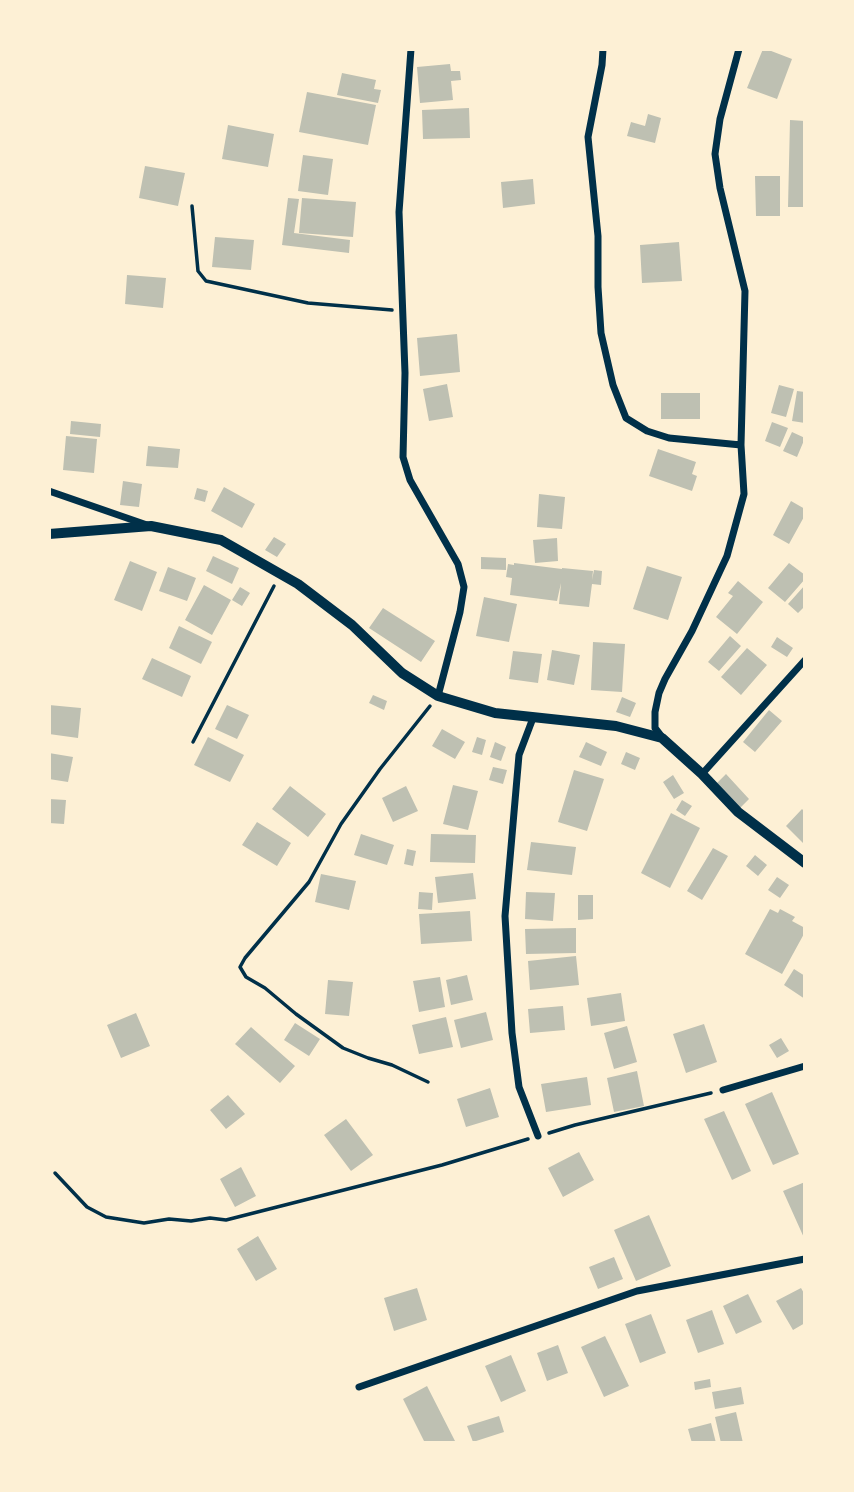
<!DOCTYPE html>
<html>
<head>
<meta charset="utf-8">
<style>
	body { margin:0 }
	#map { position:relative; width:854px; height:1492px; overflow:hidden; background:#fdf0d5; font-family:"Space Grotesk",sans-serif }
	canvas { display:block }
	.frame { position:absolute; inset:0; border:51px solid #fdf0d5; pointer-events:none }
</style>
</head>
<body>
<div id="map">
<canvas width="854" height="1492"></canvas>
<div class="frame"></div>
</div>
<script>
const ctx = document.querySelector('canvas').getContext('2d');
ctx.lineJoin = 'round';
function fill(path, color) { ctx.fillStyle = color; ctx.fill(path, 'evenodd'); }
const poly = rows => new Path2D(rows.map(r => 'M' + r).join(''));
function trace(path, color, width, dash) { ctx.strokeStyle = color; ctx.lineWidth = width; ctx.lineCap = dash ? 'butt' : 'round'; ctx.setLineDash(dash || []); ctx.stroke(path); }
const building = poly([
	[763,49,766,49,792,59,777,99,747,88],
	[450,64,451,71,460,71,461,80,451,81,453,100,420,103,417,67],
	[342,73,376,80,374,89,381,90,378,103,337,95],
	[307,92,376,105,368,145,299,132],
	[469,108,470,138,423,139,422,110],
	[648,114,661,118,655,143,627,136,631,122,645,126],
	[790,120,805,121,805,207,788,207],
	[228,125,274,134,268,167,222,159],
	[303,155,333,159,328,195,298,191],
	[145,166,185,173,178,206,139,198],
	[755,176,780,176,780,216,756,216],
	[533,179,535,204,503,208,501,182],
	[288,198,299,199,294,233,350,240,349,253,282,245],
	[302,198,356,202,353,237,299,233],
	[215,237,254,240,251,270,212,267],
	[679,242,682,281,642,283,640,245],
	[127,275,166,278,163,308,125,304],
	[457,334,460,372,420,376,417,338],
	[447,384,453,417,429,421,423,389],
	[779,385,794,389,786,417,771,413],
	[797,391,805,392,805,423,792,421],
	[661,393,700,393,700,419,661,419],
	[71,421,101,424,100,437,70,434],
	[772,422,788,428,780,447,765,441],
	[792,432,805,438,797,457,783,451],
	[66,436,97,439,94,473,63,470],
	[148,446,180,449,178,468,146,466],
	[658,449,696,462,692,474,697,476,692,491,649,476],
	[123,481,142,484,139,507,120,505],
	[224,487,255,504,242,528,211,511],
	[197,488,208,491,205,502,194,499],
	[539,494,565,497,562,529,537,527],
	[791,501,805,509,805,515,789,544,773,535],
	[274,537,286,544,277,557,265,550],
	[557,538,558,561,535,563,533,540],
	[213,556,239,568,232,584,206,571],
	[481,557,506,558,506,570,481,569],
	[130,561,157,572,142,611,114,600],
	[514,563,562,569,562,568,593,571,592,580,594,570,602,571,601,585,592,584,589,607,559,604,561,583,557,601,510,595,512,578,506,577,508,564,514,565],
	[789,563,805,575,805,579,785,602,768,588],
	[647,566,682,577,668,620,633,609],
	[168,567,196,578,187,601,159,591],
	[738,581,763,602,737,634,716,617,733,596,728,593],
	[204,585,231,600,212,635,185,620],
	[805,585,805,606,798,613,788,604],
	[240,587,250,593,242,606,232,600],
	[484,597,517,604,509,642,476,636],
	[383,608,435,641,421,662,369,628],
	[179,626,212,642,201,664,169,648],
	[730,636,741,646,719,671,708,662],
	[777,637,793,648,787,657,771,647],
	[593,642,625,644,622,692,591,690],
	[747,648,767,665,741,695,721,677],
	[552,650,580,655,574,685,547,680],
	[513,651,542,654,538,683,509,679],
	[152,658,191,676,182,697,142,679],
	[373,695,387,701,384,710,369,703],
	[622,697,636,703,630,717,616,712],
	[49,705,81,708,78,738,49,734],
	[227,705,249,715,237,739,215,729],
	[769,710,782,721,755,752,743,742],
	[442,729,465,742,455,759,432,746],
	[208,737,244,755,230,782,194,765],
	[477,737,486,740,482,755,472,752],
	[495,742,506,747,501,761,490,757],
	[586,742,607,752,601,766,579,757],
	[626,752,640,758,635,770,621,764],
	[49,753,73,757,68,782,49,779],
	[493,767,507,770,503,784,489,780],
	[574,770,604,779,587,831,558,822],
	[726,774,749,799,740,808,717,783],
	[673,775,684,793,674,799,663,782],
	[453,785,478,791,468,830,443,824],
	[290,786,326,814,308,837,272,809],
	[406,786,418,811,393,822,382,798],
	[49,799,66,800,64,824,49,823],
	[682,800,692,806,685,816,676,810],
	[802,809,805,812,805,845,786,826],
	[671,813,700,828,670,888,641,873],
	[257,822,291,843,277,866,242,845],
	[361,834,394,845,387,865,354,855],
	[431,834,476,835,475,863,430,862],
	[531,842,576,847,572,875,527,870],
	[713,848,728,856,702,900,687,891],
	[407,849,416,851,413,866,404,864],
	[755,855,767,865,758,876,746,866],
	[473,873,476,899,438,903,435,877],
	[321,874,356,881,349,910,315,902],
	[777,877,789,885,780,898,768,890],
	[419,892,433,893,432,910,418,909],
	[526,892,555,893,553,921,525,919],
	[578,895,593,895,593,919,578,920],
	[770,909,778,913,780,909,795,917,792,921,805,928,805,932,782,974,745,954],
	[470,911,472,941,421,944,419,914],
	[576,928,576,953,526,954,525,929],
	[576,956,579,985,530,990,528,961],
	[794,969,805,976,805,999,784,985],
	[467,975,473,1000,451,1005,446,980],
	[440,977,445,1007,419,1012,413,981],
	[328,980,353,982,349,1016,325,1014],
	[621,993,625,1021,591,1026,587,998],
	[563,1006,565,1030,530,1033,528,1009],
	[486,1012,493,1040,461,1048,454,1020],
	[136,1013,150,1046,121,1058,107,1025],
	[446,1017,453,1047,419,1054,412,1025],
	[295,1023,320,1039,309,1056,284,1040],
	[704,1024,717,1062,686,1073,673,1034],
	[627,1026,637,1062,614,1069,604,1033],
	[251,1027,295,1066,280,1083,235,1044],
	[781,1038,789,1051,777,1058,769,1045],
	[637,1071,644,1106,614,1112,607,1078],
	[587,1077,591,1105,546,1112,541,1084],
	[490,1088,499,1117,466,1127,457,1099],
	[772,1092,799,1154,773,1165,745,1104],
	[228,1095,245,1114,226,1129,210,1110],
	[724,1111,751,1171,732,1180,704,1119],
	[346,1119,373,1155,351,1171,324,1135],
	[579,1152,594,1180,563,1197,548,1168],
	[241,1167,256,1196,235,1207,220,1179],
	[805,1182,805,1240,783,1191],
	[649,1215,671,1266,636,1281,614,1230],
	[258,1236,277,1269,256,1281,237,1249],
	[614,1257,623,1279,598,1289,589,1267],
	[417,1288,427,1320,394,1331,384,1298],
	[801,1288,805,1295,805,1323,793,1330,776,1301],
	[748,1294,762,1322,736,1334,723,1306],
	[712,1310,724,1344,698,1353,686,1320],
	[651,1314,666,1353,640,1363,625,1324],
	[605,1336,629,1386,604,1397,581,1347],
	[558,1345,568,1373,547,1381,537,1353],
	[511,1355,526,1391,501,1402,485,1366],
	[710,1379,711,1387,695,1390,694,1382],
	[427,1386,455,1441,450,1443,425,1443,403,1399],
	[741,1387,744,1404,715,1409,712,1392],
	[736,1412,743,1443,721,1443,715,1417],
	[499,1416,504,1432,473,1442,467,1426],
	[711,1423,716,1443,692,1443,688,1429]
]);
const path = poly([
	[192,206,198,271,206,281,308,303,392,310],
	[193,742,274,586],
	[428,1082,392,1065,368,1058,343,1048,296,1014,265,988,246,977,240,967,245,958,309,882,341,824,380,769,430,706],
	[549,1133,575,1125,711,1093],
	[55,1173,87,1207,106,1217,144,1223,169,1219,191,1221,210,1218,226,1220,442,1165,528,1139]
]);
const minor = poly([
	[411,49,399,212,405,373,403,457,410,480,458,564,464,587,460,612,438,696],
	[603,49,602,65,588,137,598,236,598,287,601,333,613,385,626,418,647,431,669,438,741,445],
	[49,491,147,525],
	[533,718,519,755,505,916,512,1033,519,1087,538,1136],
	[662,737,655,728,655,712,659,693,665,679,692,631,727,556,744,494,741,445,745,291,720,188,715,154,720,119,739,49],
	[702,774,805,660],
	[723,1090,805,1066],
	[359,1387,637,1291,805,1259]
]);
const tertiary = poly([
	[49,534,151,526,221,540,298,584,352,625,402,673,438,696,495,713,616,726,662,738,702,774,738,812,805,863]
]);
fill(building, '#bec0b2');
trace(path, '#003049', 3.5);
trace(minor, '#003049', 7);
trace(tertiary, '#003049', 10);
</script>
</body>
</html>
